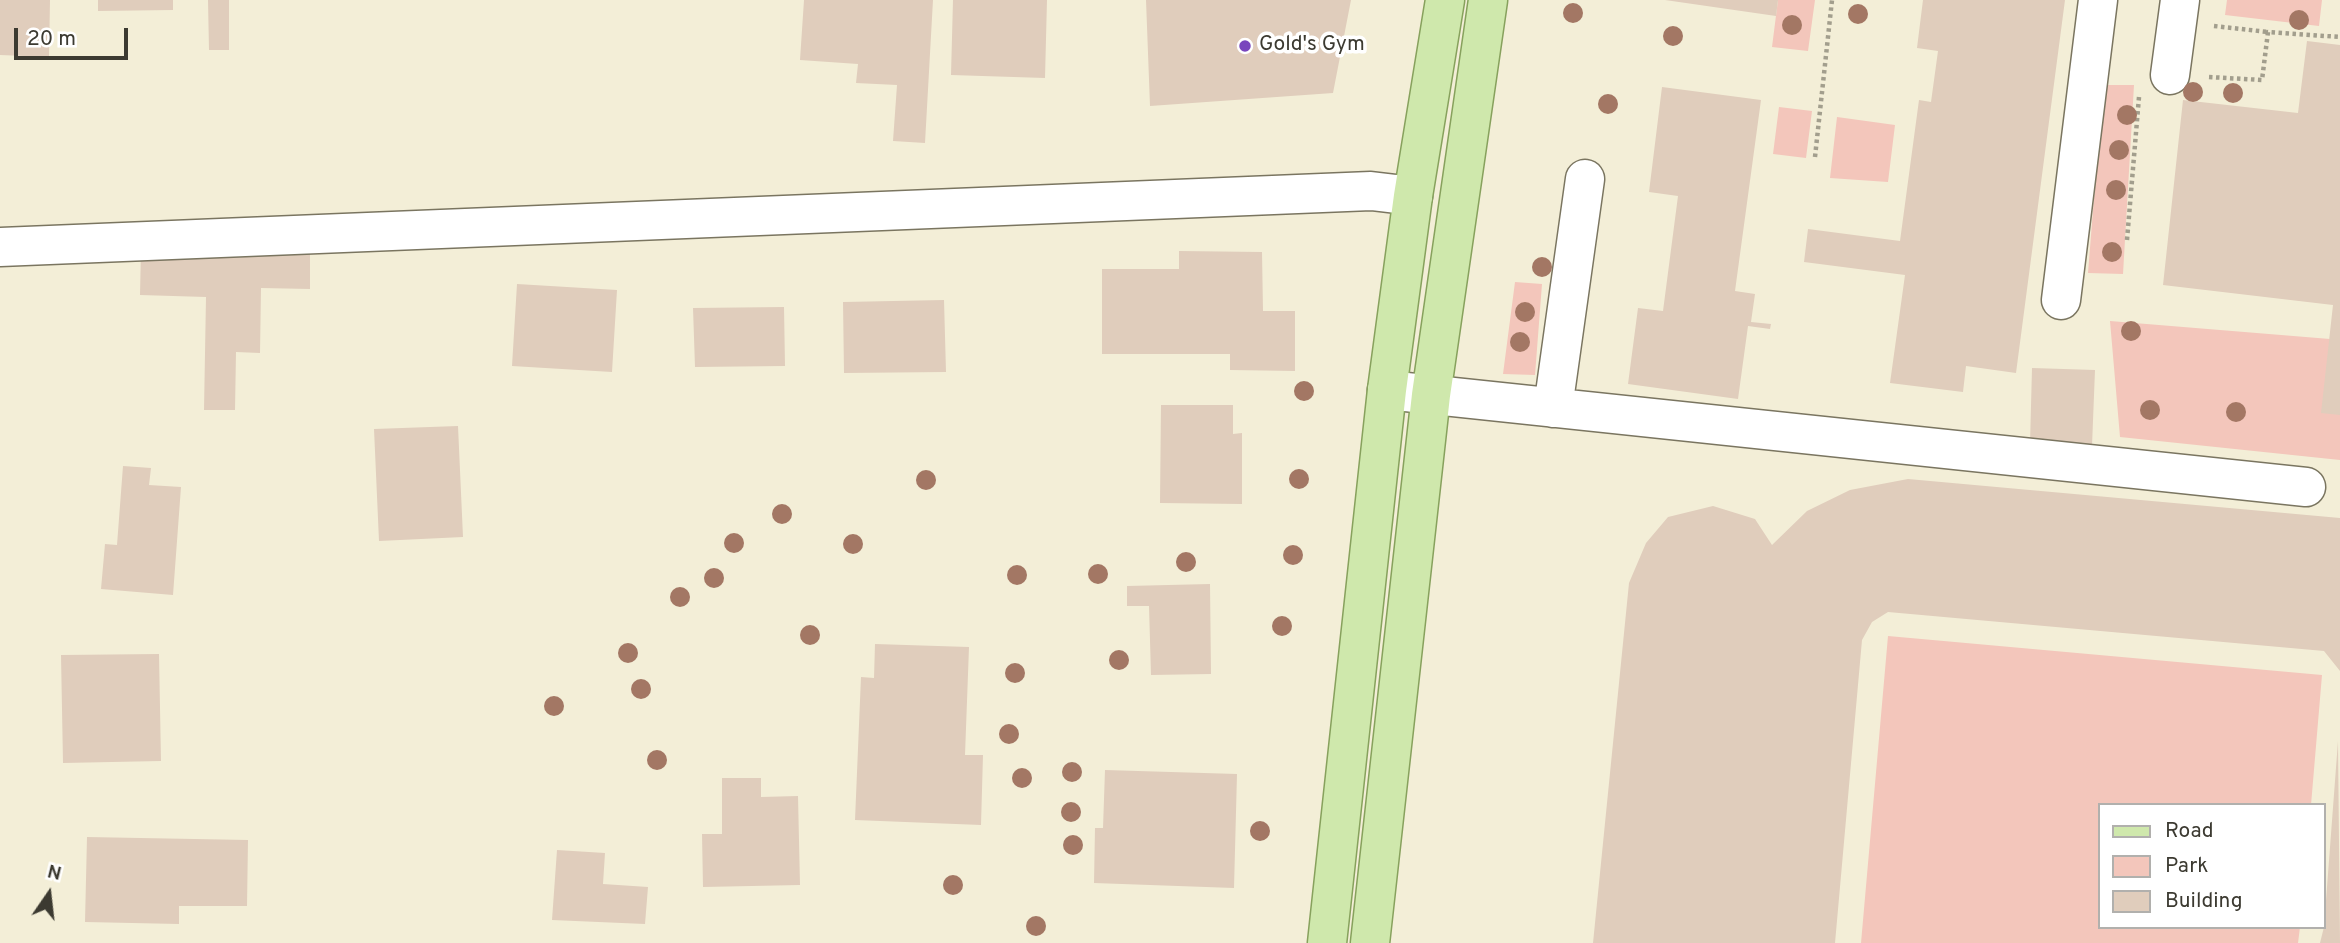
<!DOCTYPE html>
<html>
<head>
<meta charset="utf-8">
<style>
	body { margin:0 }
	#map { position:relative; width:2340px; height:943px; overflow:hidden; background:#f3eed7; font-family:Overpass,sans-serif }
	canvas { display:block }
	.legend { position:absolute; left:2098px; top:803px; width:228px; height:126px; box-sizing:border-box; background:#fff; border:2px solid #b1b0ad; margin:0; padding:9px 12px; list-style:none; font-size:21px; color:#3c3a31 }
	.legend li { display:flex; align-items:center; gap:14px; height:35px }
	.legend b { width:35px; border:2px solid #b1b0ad }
	.north { position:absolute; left:14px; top:859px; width:70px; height:70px; -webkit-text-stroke:5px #fff; paint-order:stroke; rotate:14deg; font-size:19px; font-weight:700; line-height:28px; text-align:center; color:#3c3a31 }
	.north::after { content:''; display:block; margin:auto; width:24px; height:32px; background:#3c3a31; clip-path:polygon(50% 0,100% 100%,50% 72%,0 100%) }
	.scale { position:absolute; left:14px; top:28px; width:114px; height:32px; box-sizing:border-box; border:4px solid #3c3a31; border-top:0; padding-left:9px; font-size:21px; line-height:24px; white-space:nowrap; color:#3c3a31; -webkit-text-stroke:5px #fff; paint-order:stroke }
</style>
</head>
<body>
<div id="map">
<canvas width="2340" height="943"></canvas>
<ul class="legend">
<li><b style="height:9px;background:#cfe8ac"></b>Road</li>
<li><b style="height:19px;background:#f3c6bb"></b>Park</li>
<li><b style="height:19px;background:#e0cdbc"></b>Building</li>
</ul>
<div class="north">N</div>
<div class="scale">20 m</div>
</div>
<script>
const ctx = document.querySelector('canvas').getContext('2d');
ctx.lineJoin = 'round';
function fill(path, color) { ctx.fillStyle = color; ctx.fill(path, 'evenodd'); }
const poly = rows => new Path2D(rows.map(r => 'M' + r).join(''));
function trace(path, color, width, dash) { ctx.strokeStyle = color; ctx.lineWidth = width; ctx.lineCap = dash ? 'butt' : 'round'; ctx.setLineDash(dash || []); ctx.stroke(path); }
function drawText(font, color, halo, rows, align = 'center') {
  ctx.font = font + ' Overpass,sans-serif'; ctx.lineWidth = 7; ctx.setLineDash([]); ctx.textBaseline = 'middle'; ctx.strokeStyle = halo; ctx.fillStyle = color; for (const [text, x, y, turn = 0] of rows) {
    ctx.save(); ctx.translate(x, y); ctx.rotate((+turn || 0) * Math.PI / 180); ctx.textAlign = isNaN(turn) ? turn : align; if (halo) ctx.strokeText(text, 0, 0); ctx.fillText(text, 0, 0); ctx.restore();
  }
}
const green = poly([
	[1778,0,1815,0,1808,51,1772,47],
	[2227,0,2322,0,2319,26,2225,15],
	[2103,85,2134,85,2123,274,2088,273],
	[1779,107,1812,111,1806,158,1773,154],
	[1837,117,1895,125,1888,182,1830,178],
	[1515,282,1542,284,1535,375,1503,374],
	[2110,321,2330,339,2340,415,2340,460,2120,437],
	[1888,636,2322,675,2311,805,2100,805,2100,927,2300,927,2298,943,1861,943]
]);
const building = poly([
	[0,0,50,0,49,57,0,55],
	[98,0,173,0,173,10,98,11],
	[208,0,229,0,229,50,209,50],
	[804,0,933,0,925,143,893,141,897,85,856,83,858,64,800,60],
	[953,0,1047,0,1045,78,951,75],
	[1146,0,1351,0,1333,93,1150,106],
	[1665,0,1778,0,1776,16],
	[1923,0,2065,0,2016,373,1966,366,1963,392,1890,383,1905,275,1804,262,1808,229,1900,241,1919,100,1931,102,1938,51,1917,48],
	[2307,41,2340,45,2340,415,2321,413,2333,305,2163,285,2183,100,2298,113],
	[1662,87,1761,100,1735,291,1755,294,1751,322,1771,324,1770,329,1748,326,1738,399,1628,384,1638,308,1663,311,1678,196,1649,192],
	[141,249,310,253,310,289,261,288,260,353,236,352,235,410,204,410,206,297,140,295],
	[1179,251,1262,252,1263,311,1295,311,1295,371,1230,370,1230,354,1102,354,1102,269,1179,269],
	[517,284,617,290,612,372,512,366],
	[944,300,946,372,844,373,843,302],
	[784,307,785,366,695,367,693,308],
	[2032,368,2095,370,2092,446,2030,444],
	[1161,405,1233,405,1233,434,1242,433,1242,504,1160,503],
	[458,426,463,537,379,541,374,429],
	[123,466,151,468,149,485,181,487,173,595,101,589,105,544,117,545],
	[1908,479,2340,518,2340,671,2324,651,1888,612,1872,622,1862,640,1835,943,1593,943,1629,583,1646,543,1668,517,1713,506,1755,519,1772,545,1807,511,1850,490],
	[1210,584,1211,674,1151,675,1149,606,1127,606,1127,586],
	[875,644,969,647,965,755,983,755,981,825,855,820,861,677,874,678],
	[159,654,161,761,63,763,61,655],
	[2338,741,2340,943,2320,943,2324,927],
	[1105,770,1237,774,1234,888,1094,883,1095,828,1103,828],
	[722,778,761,778,761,797,798,796,800,885,703,887,702,834,722,834],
	[87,837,248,840,247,906,179,906,179,924,85,922],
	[557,850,605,853,603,884,648,887,645,924,552,920]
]);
const path = poly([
	[2214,26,2268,32],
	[2209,77,2262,80,2268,32,2340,37],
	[1815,157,1832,0],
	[2127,240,2139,97]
]);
const minor = poly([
	[2170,75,2180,0],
	[0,247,1371,191,1413,196],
	[2061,300,2098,0],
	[1387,390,2306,487],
	[1553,408,1585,179]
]);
const major = poly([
	[1327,943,1387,390,1413,196,1445,0],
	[1370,943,1431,395,1488,0]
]);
const trees = [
	[1573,13],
	[1858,14],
	[2299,20],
	[1792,25],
	[1673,36],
	[2193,92],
	[2233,93],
	[1608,104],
	[2127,115],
	[2119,150],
	[2116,190],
	[2112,252],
	[1542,267],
	[1525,312],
	[2131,331],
	[1520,342],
	[1304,391],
	[2150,410],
	[2236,412],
	[1299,479],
	[926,480],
	[782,514],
	[734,543],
	[853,544],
	[1293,555],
	[1186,562],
	[1098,574],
	[1017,575],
	[714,578],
	[680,597],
	[1282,626],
	[810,635],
	[628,653],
	[1119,660],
	[1015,673],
	[641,689],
	[554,706],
	[1009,734],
	[657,760],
	[1072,772],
	[1022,778],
	[1071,812],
	[1260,831],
	[1073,845],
	[953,885],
	[1036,926]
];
const markers = [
	[1245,46,7,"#7946bd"]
];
const poiNames = [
	["Gold's Gym",1259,46]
];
fill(green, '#f3c6bb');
fill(building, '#e0cdbc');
trace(minor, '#7a7560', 41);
trace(major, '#87a15d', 41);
trace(path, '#a29e8d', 4.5, [3.5, 3.5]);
trace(minor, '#fff', 38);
trace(major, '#cfe8ac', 38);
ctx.fillStyle = '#a37764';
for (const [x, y] of trees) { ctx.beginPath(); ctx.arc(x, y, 10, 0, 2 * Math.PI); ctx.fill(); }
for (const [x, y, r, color] of markers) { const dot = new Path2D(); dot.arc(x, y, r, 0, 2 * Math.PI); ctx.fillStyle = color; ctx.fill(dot); trace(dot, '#fff', 2.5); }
drawText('21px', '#3c3a31', '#fff', poiNames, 'left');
</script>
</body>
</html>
